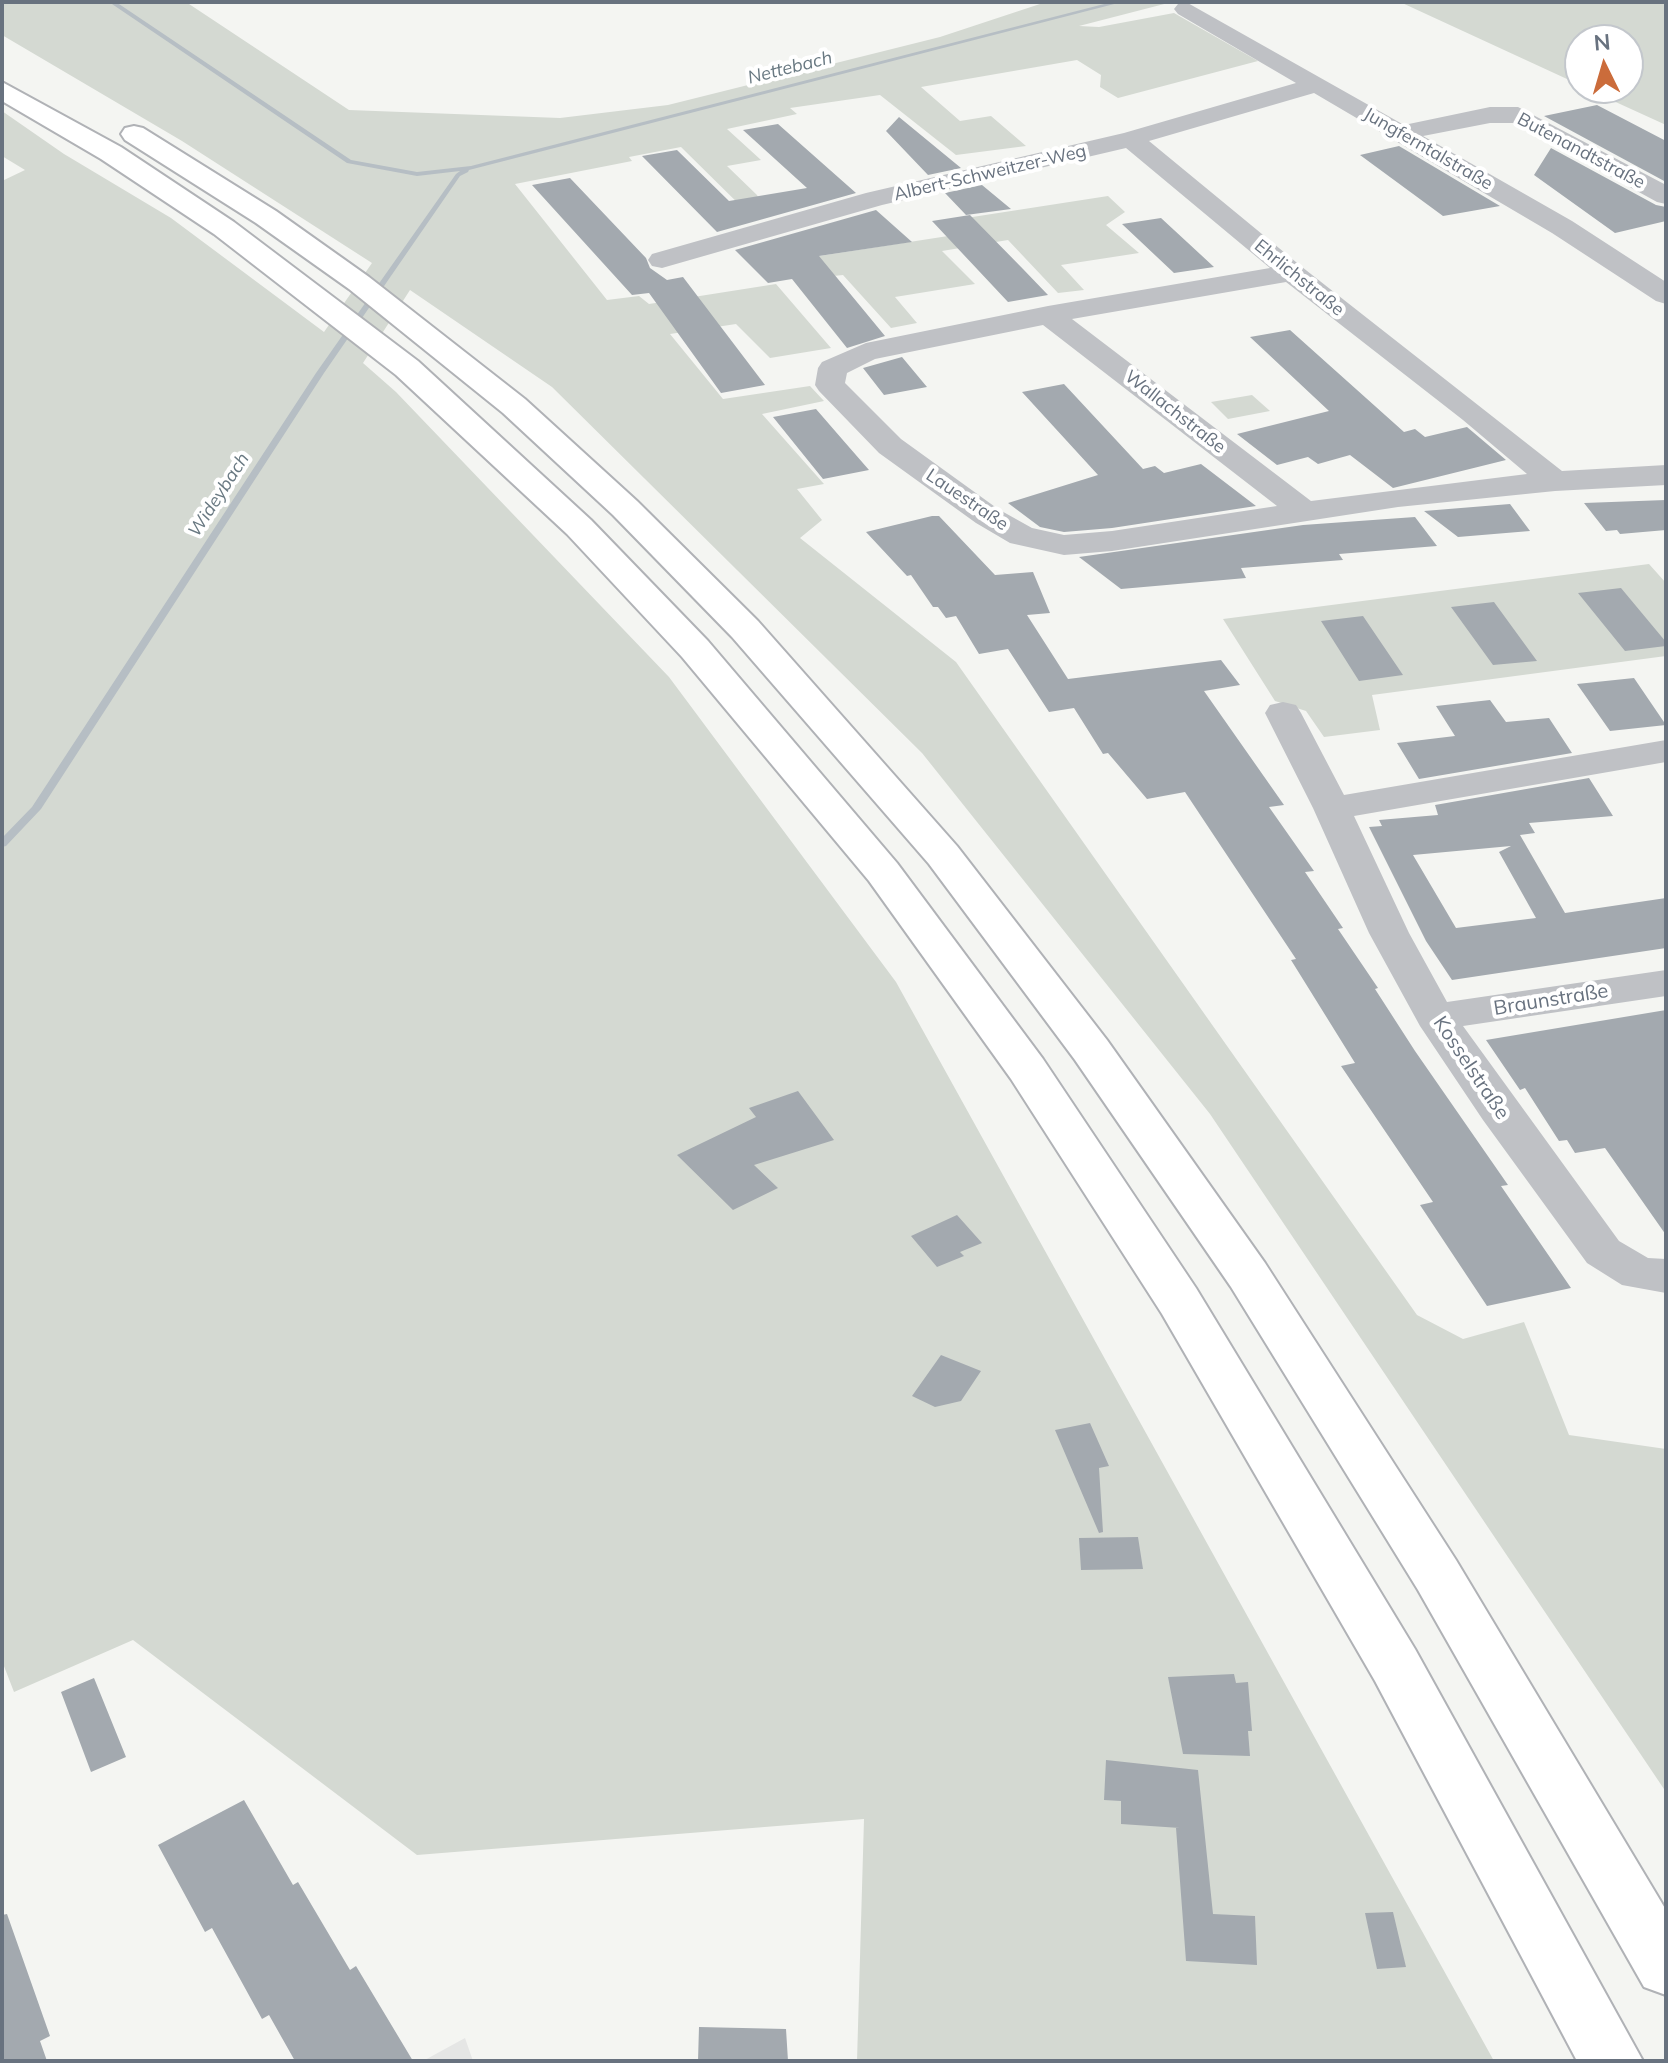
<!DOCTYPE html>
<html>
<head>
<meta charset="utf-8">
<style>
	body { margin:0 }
	#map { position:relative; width:1668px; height:2063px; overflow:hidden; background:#f4f5f2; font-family:Mulish,sans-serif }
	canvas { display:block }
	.frame { position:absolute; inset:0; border:4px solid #68727f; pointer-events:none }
	.north { position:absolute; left:1564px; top:24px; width:80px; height:80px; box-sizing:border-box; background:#fff; border:2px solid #c3c7cc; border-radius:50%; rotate:355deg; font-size:22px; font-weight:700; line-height:32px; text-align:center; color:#68727f }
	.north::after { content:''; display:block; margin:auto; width:28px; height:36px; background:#cb6c3b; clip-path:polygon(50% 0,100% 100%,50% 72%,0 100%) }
</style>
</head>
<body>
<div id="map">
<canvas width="1668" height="2063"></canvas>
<div class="frame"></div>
<div class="north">N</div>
</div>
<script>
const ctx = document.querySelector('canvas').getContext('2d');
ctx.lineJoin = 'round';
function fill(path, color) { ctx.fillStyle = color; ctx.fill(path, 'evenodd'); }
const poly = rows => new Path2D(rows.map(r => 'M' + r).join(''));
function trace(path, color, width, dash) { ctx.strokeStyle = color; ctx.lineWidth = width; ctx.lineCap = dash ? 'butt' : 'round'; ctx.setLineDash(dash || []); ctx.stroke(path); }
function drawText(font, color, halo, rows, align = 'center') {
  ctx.font = font + ' Mulish,sans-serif'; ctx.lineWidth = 8; ctx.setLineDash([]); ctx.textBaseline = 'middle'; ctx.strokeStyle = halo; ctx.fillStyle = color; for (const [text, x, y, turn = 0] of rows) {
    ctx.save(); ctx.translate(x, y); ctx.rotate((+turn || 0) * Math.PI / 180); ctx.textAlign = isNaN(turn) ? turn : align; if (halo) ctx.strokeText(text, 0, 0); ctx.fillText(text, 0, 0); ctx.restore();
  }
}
const built = poly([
	[465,2038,473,2061,423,2061]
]);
const green = poly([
	[2,2,186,2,349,110,560,118,668,105,940,37,1046,2,1172,2,1079,26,1099,27,1174,13,1258,61,1118,98,1100,87,1101,75,1077,60,921,87,960,121,991,116,1026,146,956,155,880,95,790,108,797,114,727,129,761,160,727,166,757,195,766,216,754,219,681,147,629,157,632,161,515,184,607,300,639,296,649,304,776,284,831,348,770,358,736,324,670,334,723,399,810,386,824,401,762,414,824,484,797,489,822,520,800,538,956,662,1417,1315,1463,1339,1524,1322,1569,1435,1666,1449,1666,1792,1210,1114,922,753,552,387,410,290,363,363,396,392,669,677,896,982,1494,2061,857,2061,864,1819,417,1855,133,1640,14,1692,2,1661,2,181,25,170,2,156,2,111,64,154,171,218,324,332,372,263,182,141,2,35],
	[1400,2,1666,2,1666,125,1585,88,1628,88,1628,40,1580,40,1580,85],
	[1108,196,1125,212,1106,225,1139,253,1061,265,1084,290,1058,293,1008,240,942,251,975,284,895,297,917,323,891,328,843,275,804,279,800,259,961,234,966,218],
	[1252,395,1270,411,1228,419,1211,402],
	[1649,564,1666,583,1666,656,1372,695,1380,730,1324,737,1306,711,1275,701,1223,619]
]);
const stream = poly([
	[109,2,116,2,351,160,417,172,471,166,1112,2,1122,2,469,170,468,172,460,176,324,373,41,809,6,846,2,847,2,838,32,807,316,373,456,174,460,171,417,176,347,163,109,2]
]);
const building = poly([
	[1597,105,1666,141,1666,182,1544,116],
	[899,117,961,168,928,175,886,131],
	[778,124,856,193,717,232,642,156,677,150,729,201,807,188,743,130],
	[1399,146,1500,206,1443,216,1360,155],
	[1551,148,1656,205,1666,207,1666,221,1615,233,1534,175],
	[570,178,646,258,650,268,667,280,683,277,765,385,721,393,649,293,632,295,532,185],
	[982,185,1011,209,966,215,945,193],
	[876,210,912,242,819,256,885,336,847,348,792,279,768,283,735,250],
	[970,215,1023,269,1048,295,1008,302,932,221],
	[1161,218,1187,242,1214,267,1174,273,1122,224],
	[1290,330,1404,432,1415,429,1425,437,1467,427,1506,460,1393,488,1350,455,1318,464,1308,457,1277,465,1237,434,1329,411,1250,337],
	[902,357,927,387,884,395,863,368],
	[1064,384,1143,469,1155,466,1164,473,1201,464,1256,506,1112,528,1064,532,1040,527,1008,503,1098,475,1022,392],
	[816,409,842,439,869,470,823,479,773,417],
	[1666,500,1666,530,1620,534,1617,530,1606,531,1584,503],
	[1510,504,1530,531,1458,537,1424,511],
	[932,516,939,516,995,575,1033,572,1050,613,1027,615,1068,679,1221,660,1240,685,1204,691,1284,805,1269,807,1314,871,1305,872,1343,928,1338,929,1378,988,1375,989,1415,1051,1508,1185,1501,1186,1571,1288,1487,1306,1420,1205,1433,1202,1341,1066,1355,1063,1291,960,1296,959,1185,792,1147,799,1108,753,1103,754,1074,708,1049,712,1008,649,979,654,956,616,946,618,938,607,933,607,911,575,907,576,866,532],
	[1415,517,1437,546,1339,554,1343,560,1241,568,1246,578,1121,589,1079,557,1303,525],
	[1621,588,1666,642,1666,646,1625,651,1578,593],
	[1494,602,1537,661,1493,665,1451,607],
	[1363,616,1403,675,1359,681,1321,621],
	[1634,678,1666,725,1610,731,1577,684],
	[1490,700,1506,722,1549,718,1572,753,1419,779,1397,743,1455,736,1436,706],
	[1589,778,1613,816,1529,823,1535,833,1520,835,1565,913,1666,898,1666,948,1452,980,1426,941,1369,827,1382,826,1379,820,1438,815,1435,805],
	[1511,846,1499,852,1536,918,1456,928,1413,855],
	[1666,1010,1666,1235,1605,1148,1575,1153,1567,1140,1559,1141,1525,1088,1520,1090,1486,1040],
	[798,1091,834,1140,754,1165,778,1188,733,1210,677,1155,756,1117,749,1108],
	[957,1215,982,1243,960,1252,964,1256,937,1267,911,1236],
	[941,1355,981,1371,961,1401,935,1407,912,1396],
	[1090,1423,1109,1466,1099,1468,1103,1532,1099,1533,1055,1430],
	[1138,1537,1143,1569,1081,1570,1079,1538],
	[1234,1674,1236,1683,1248,1682,1252,1731,1248,1731,1250,1756,1183,1754,1168,1677],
	[94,1678,126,1757,91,1772,61,1692],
	[1106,1760,1198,1770,1213,1914,1255,1916,1257,1965,1186,1961,1176,1828,1180,1828,1121,1824,1121,1801,1104,1800],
	[244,1800,293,1885,298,1882,350,1970,356,1966,413,2061,295,2061,269,2015,262,2019,212,1928,205,1932,158,1845],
	[1393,1912,1406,1967,1377,1969,1365,1913],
	[7,1914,50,2036,40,2041,47,2061,2,2061,2,1915],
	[699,2027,786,2029,788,2061,698,2061]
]);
const minor = poly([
	[1186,2,1404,125,1490,107,1518,107,1666,185,1666,204,1657,202,1513,123,1490,123,1423,136,1572,221,1666,282,1666,304,1656,301,1552,233,1314,93,1149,141,1302,267,1562,471,1666,465,1666,485,1555,491,1398,507,1112,551,1064,555,1010,543,976,523,879,453,819,391,815,385,818,368,822,362,866,343,1048,306,1270,268,1126,148,882,205,662,268,652,266,648,260,652,254,866,193,1124,133,1296,83,1178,14,1174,9,1178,4,1186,2],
	[1286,282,1463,420,1527,474,1311,501,1072,319,1286,282],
	[1043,325,1277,506,1112,531,1064,535,1032,528,998,509,901,439,845,383,847,373,875,359,1043,325],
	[1283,702,1296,705,1301,713,1344,795,1666,740,1666,762,1354,816,1409,933,1447,1002,1666,970,1666,996,1463,1026,1619,1241,1648,1258,1666,1259,1666,1293,1622,1285,1587,1263,1483,1120,1420,1026,1369,933,1313,808,1265,713,1270,705,1283,702]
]);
const motorway = poly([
	[2,82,121,147,234,222,418,361,591,520,708,641,897,863,1043,1059,1196,1288,1415,1649,1643,2061,1577,2061,1375,1681,1162,1314,1011,1079,869,881,682,657,567,534,396,375,214,234,101,159,2,101,2,82],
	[134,126,143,128,276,211,369,277,525,399,637,501,758,621,957,846,1107,1040,1265,1263,1456,1560,1666,1910,1666,1995,1644,1987,1418,1590,1231,1287,1075,1060,929,864,732,637,613,515,503,413,349,289,256,223,125,140,121,134,125,128,134,126]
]);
const farWaternames = [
	["Nettebach",790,68,-14],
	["Wideybach",219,495,-57]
];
const farStreetnames = [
	["Jungferntalstraße",1428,149,30],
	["Butenandtstraße",1581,151,28],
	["Albert-Schweitzer-Weg",990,173,-13],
	["Ehrlichstraße",1299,278,39],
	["Wallachstraße",1175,412,38],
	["Lauestraße",967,500,34]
];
const streetNames = [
	["Braunstraße",1551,1000,-9],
	["Kosselstraße",1471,1068,56]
];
fill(built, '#e5e6e5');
fill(green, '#d4d9d2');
fill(stream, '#b6bec4');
fill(building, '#a3a9af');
trace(motorway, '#b0b2b6', 4);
fill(minor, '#bfc1c5');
fill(motorway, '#fff');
drawText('italic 18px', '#697982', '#fff', farWaternames);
drawText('18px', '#68727f', '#fff', farStreetnames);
drawText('20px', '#68727f', '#fff', streetNames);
</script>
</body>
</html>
